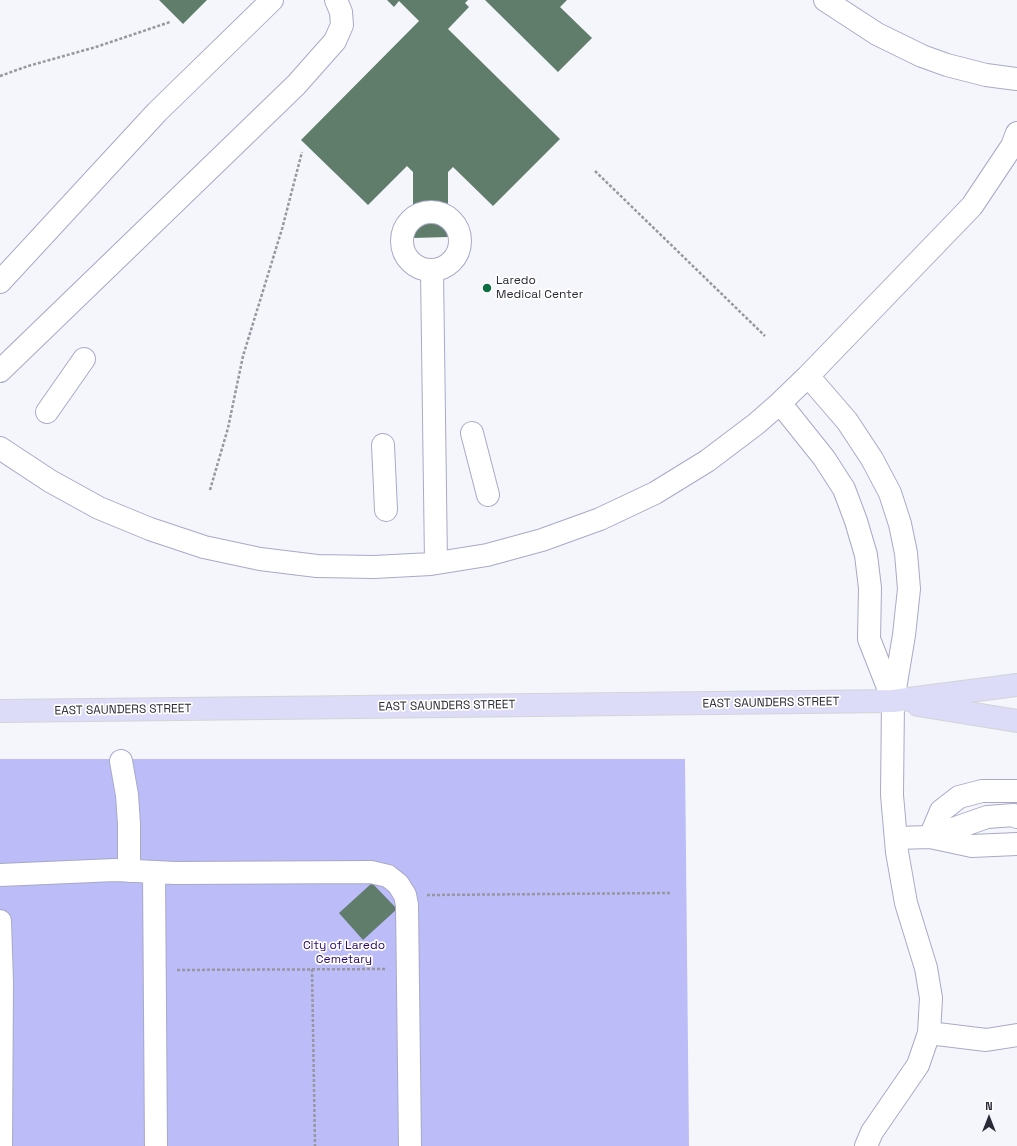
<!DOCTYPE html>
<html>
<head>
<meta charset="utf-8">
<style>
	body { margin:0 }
	#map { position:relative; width:1017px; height:1146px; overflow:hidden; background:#f5f6fc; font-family:"Space Grotesk",sans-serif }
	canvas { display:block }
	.north { position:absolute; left:969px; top:1098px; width:40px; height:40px; -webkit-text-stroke:3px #fff; paint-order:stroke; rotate:0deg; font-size:11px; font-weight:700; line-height:16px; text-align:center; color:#2a2a36 }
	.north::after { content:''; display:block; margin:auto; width:14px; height:18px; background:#2a2a36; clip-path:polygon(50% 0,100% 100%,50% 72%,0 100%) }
</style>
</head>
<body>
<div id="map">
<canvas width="1017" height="1146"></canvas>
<div class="north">N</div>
</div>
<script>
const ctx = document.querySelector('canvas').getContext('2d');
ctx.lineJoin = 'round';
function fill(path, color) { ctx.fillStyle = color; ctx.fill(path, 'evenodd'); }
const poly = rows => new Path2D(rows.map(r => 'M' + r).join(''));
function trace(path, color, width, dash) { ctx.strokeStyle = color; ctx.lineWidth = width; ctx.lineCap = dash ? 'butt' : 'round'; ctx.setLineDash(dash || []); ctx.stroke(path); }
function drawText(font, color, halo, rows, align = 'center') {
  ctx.font = font + ' "Space Grotesk",sans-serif'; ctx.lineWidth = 3.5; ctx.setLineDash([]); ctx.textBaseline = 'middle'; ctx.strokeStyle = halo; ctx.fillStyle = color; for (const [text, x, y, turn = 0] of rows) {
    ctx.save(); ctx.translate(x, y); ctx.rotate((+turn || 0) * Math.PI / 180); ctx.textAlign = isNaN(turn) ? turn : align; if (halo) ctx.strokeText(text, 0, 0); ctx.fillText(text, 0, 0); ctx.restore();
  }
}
const green = poly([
	[0,759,685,759,689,1146,0,1146]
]);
const building = poly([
	[159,0,207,0,183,24],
	[387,0,468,0,465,3,469,7,448,29,560,139,493,206,453,167,448,172,448,237,413,238,413,172,407,166,368,205,301,140,419,21,399,1,394,7],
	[485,0,567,0,560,7,592,38,558,72],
	[372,883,397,909,363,940,339,913]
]);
const path = poly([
	[0,76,28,66,96,47,170,22],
	[595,171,765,336],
	[210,490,228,428,243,356,282,229,302,152],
	[427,895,670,893],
	[312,969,315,1146],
	[177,970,386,969]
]);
const minor = poly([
	[825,0,877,34,922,56,947,65,986,75,1017,79],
	'402 241a29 29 0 1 1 58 0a29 29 0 1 1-58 0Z',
	[432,271,436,563],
	[0,282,157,112,272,0],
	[0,371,296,85,335,41,342,25,341,12,336,0],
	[808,376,847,421,872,459,890,493,900,524,906,553,909,589,904,635,893,701,892,795,897,852,906,903,926,968,931,998,929,1033,918,1065,872,1132,866,1146],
	[780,403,824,458,844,489,856,521,866,555,870,588,869,639,893,700],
	[47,412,84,359],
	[472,433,488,495],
	[383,445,386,510],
	[0,448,50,481,99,508,150,529,204,547,260,559,317,566,374,567,431,564,487,555,542,540,600,519,655,493,707,461,756,424,780,403,808,376,972,206,1012,146,1017,133],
	[121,761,127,795,129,824,129,871],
	[930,837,941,811,959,797,982,791,1017,791],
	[930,837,987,817,1014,815,1017,817],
	[896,838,930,837,972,846,1017,844],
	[154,872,156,1146],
	[0,875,115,870,175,873,371,872,388,876,398,884,405,895,407,905,410,1146],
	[0,921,2,982,1,1146],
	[929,1033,986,1040,1017,1035]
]);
const major = poly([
	[918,705,1017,721],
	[0,711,893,701,1017,685]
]);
const markers = [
	[487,288,5,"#0c6e43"]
];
const poiNames = [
	["Laredo",496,281],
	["Medical Center",496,295]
];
const streetNames = [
	["EAST SAUNDERS STREET",771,703,-1],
	["EAST SAUNDERS STREET",447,706,-1],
	["EAST SAUNDERS STREET",123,710,-1]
];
const parkNames = [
	["City of Laredo",344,946],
	["Cemetary",344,960]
];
fill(green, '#bbbcf8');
fill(building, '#607d6b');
trace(minor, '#a8a9c7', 24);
trace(major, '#d4d4d7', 24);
trace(path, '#96979f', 2.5, [3, 2]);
trace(minor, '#fff', 22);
trace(major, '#dcdcf8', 22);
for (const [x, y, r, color] of markers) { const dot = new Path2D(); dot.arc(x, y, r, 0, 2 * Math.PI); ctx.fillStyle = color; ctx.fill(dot); trace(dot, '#fff', 1.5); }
drawText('12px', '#2a2a36', '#fff', poiNames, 'left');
drawText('12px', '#2a2a36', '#fff', streetNames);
drawText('12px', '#280a71', '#fff', parkNames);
</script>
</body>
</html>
